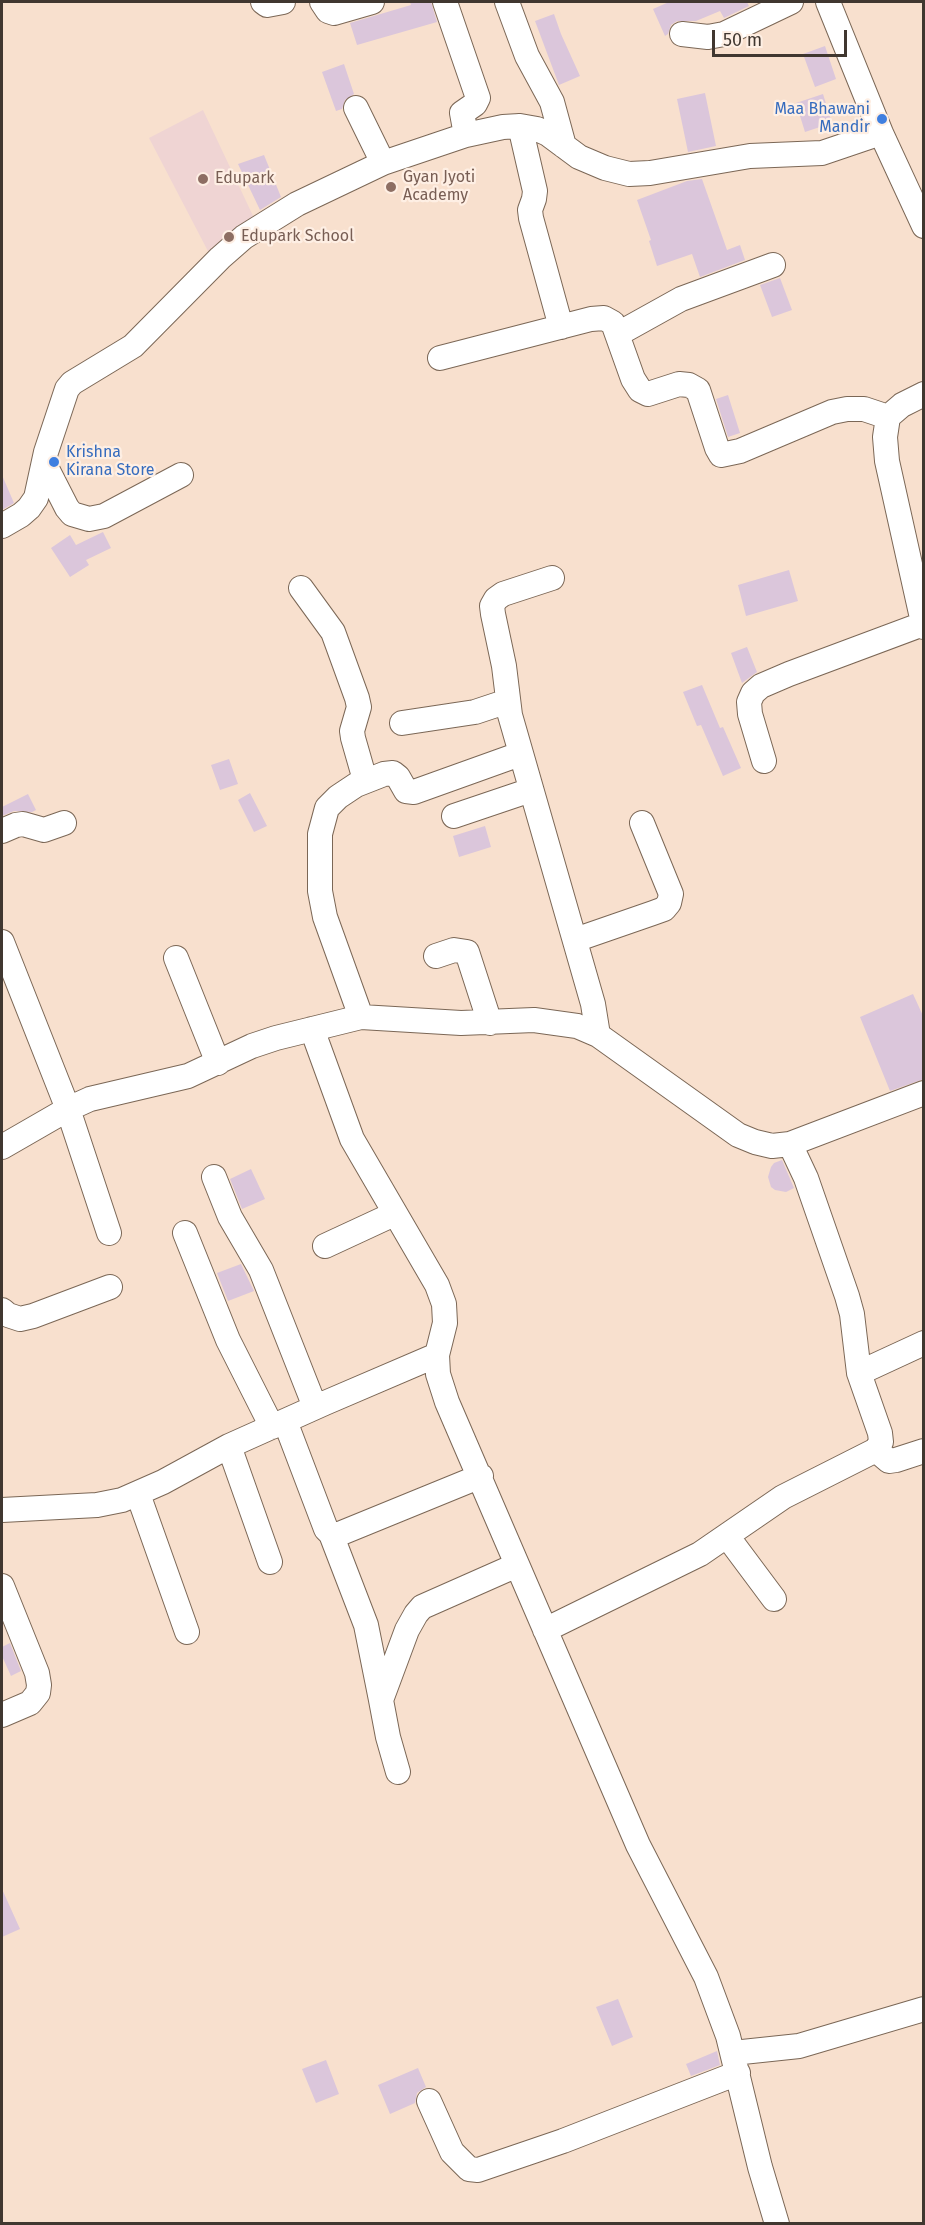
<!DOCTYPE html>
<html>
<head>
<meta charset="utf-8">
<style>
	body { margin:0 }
	#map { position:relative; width:925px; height:2225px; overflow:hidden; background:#f8e0ce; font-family:"Fira Sans",sans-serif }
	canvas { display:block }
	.frame { position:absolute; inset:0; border:3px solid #403730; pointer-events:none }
	.scale { position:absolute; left:712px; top:30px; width:135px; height:27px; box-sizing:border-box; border:3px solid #403730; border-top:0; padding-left:8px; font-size:18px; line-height:21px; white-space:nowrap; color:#403730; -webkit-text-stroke:4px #feefe4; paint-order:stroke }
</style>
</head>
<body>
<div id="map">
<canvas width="925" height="2225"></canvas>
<div class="frame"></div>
<div class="scale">50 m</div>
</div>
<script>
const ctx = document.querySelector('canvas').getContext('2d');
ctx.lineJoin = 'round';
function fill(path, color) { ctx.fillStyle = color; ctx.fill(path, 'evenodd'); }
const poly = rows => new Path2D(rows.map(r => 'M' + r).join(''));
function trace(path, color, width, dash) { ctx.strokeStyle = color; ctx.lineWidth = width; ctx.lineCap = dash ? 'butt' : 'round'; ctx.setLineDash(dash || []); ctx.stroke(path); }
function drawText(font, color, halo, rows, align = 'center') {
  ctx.font = font + ' "Fira Sans",sans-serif'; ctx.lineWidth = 4.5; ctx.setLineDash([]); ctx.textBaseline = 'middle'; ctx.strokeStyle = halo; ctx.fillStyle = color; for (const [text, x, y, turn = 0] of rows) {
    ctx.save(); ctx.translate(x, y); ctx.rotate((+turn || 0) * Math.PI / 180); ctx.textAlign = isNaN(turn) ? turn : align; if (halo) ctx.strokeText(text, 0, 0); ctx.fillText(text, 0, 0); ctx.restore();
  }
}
const education = poly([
	[203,110,255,220,211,257,149,138]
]);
const building = poly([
	[410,2,431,2,437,22,357,45,350,23,411,5],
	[669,2,747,2,749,6,724,18,720,11,696,21,677,21,671,25,668,34,665,36,653,9],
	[554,14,561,34,580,76,559,85,535,21],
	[825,46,836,79,815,87,803,54],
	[344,64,354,94,345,100,342,109,336,111,322,72],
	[705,93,716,146,688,152,677,99],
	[823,94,832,123,805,132,796,103],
	[264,155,281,197,260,210,238,164],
	[702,179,727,250,740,245,745,260,700,277,692,254,657,266,649,241,651,240,637,200,687,181],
	[780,278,792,310,772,317,760,285],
	[728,395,740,433,728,437,716,399],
	[2,475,14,503,2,510],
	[103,532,111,548,86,560,89,565,70,577,51,548,70,535,76,545],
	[789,570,798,601,746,616,738,585],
	[747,647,757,672,742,683,731,653],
	[702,685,720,728,723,727,741,768,723,776,701,725,697,726,683,692],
	[229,759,238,784,220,790,211,765],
	[250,793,267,826,254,832,238,800],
	[28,794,36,810,32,812,14,811,2,816,2,807],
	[485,826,491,847,459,857,453,836],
	[913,994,924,1018,924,1079,890,1091,860,1017],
	[782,1160,794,1188,786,1192,775,1190,771,1187,768,1177,771,1167,774,1163],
	[251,1169,265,1199,242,1209,230,1179],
	[241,1264,254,1291,228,1301,217,1273],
	[10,1643,21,1671,11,1676,2,1656,2,1647],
	[2,1889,20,1929,2,1937],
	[618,1999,633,2037,612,2046,596,2007],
	[717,2051,720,2065,691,2076,686,2064],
	[326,2060,339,2094,316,2103,302,2069],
	[418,2068,426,2087,417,2093,415,2103,390,2114,378,2085]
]);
const minor = poly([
	[263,2,267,5,283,2],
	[322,2,328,11,334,13,372,2],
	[445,2,478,98,475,104,462,113,466,135],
	[507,2,527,56,552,102,564,146],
	[828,2,881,133,924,226],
	[682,34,708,37,724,34,791,2],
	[356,108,383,163],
	[520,126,535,191,534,199,530,210,531,218,561,327],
	[618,334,681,299,773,265],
	[440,358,591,319,604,318,613,323,633,379,640,390,648,394,679,384,689,385,698,390,717,448,721,455,740,451,832,412,847,409,864,409,888,417],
	[924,394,902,405,888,417,885,437,887,461,924,627],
	[44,463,67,508,72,514,89,519,104,516,181,475],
	[2,526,21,515,29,508,36,498,46,452,67,389,72,383,133,346,220,258,244,237,297,204,383,163,466,135,503,127,520,126,537,129,548,134,579,157,605,168,629,174,650,173,750,156,822,153,881,133],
	[552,578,503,594,496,599,492,606,493,614,504,666,510,715,593,1004,598,1035],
	[301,588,333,632,357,698,359,707,352,731,353,738,365,780],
	[402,723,475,712,508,701],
	[764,761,750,714,749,702,753,693,761,686,789,674,923,624],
	[454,816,531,790],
	[2,831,16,825,23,824,44,830,64,823],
	[575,940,653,913,664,909,669,903,671,894,642,823],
	[2,942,68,1109,109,1233],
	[436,956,454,950,467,952,490,1023],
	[176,958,218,1063],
	[361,1017,325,917,320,891,320,834,327,808,338,797,356,785,384,774,393,773,398,777,406,791,414,792,520,754],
	[312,1029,352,1139,437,1285,444,1304,445,1323,437,1355,438,1374,447,1402,638,1845,706,1977,728,2036,760,2167,777,2224],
	[2,1147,68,1109,90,1099,188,1076,252,1046,276,1038,361,1017,461,1023,534,1020,577,1026,598,1035,738,1135,755,1142,772,1146,790,1144,924,1093],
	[214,1177,230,1217,261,1270,315,1407],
	[185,1233,228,1340,272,1427],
	[325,1246,394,1214],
	[2,1310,8,1315,20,1319,33,1316,110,1287],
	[859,1373,924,1343],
	[285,1421,326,1529,331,1534,339,1534,481,1476],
	[229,1446,270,1562],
	[876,1450,889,1461,896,1460,924,1451],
	[138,1494,187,1632],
	[2,1510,97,1505,122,1500,163,1482,229,1446,325,1403,437,1355],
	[331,1534,366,1625,381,1700,407,1630,416,1614,422,1607,517,1565],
	[727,1536,774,1599],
	[2,1586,37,1673,39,1685,38,1693,30,1703,2,1715],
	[545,1630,700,1554,783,1497,876,1450,881,1442,880,1433,859,1373,852,1314,847,1296,806,1178,790,1144],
	[381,1700,388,1737,398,1772],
	[733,2053,799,2046,924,2009],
	[429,2101,452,2152,469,2169,478,2170,563,2141,738,2073]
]);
const markers = [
	[882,119,6,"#3f7fe0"],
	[203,179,6,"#8d6e63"],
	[391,187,6,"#8d6e63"],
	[229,237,6,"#8d6e63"],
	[54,462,6,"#3f7fe0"]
];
const shopNames = [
	["Maa Bhawani",870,110],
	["Mandir",870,128],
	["Krishna",66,453,"left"],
	["Kirana Store",66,471,"left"]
];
const educationNames = [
	["Gyan Jyoti",403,178],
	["Academy",403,196],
	["Edupark",215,179],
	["Edupark School",241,237]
];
fill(education, '#efd4d3');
fill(building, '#dbc6db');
trace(minor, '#7b6756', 26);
trace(minor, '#fff', 24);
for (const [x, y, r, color] of markers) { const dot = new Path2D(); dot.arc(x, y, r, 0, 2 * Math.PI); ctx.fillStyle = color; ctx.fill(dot); trace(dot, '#feefe4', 2); }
drawText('16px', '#366cbe', '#feefe4', shopNames, 'right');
drawText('16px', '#785e54', '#feefe4', educationNames, 'left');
</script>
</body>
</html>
